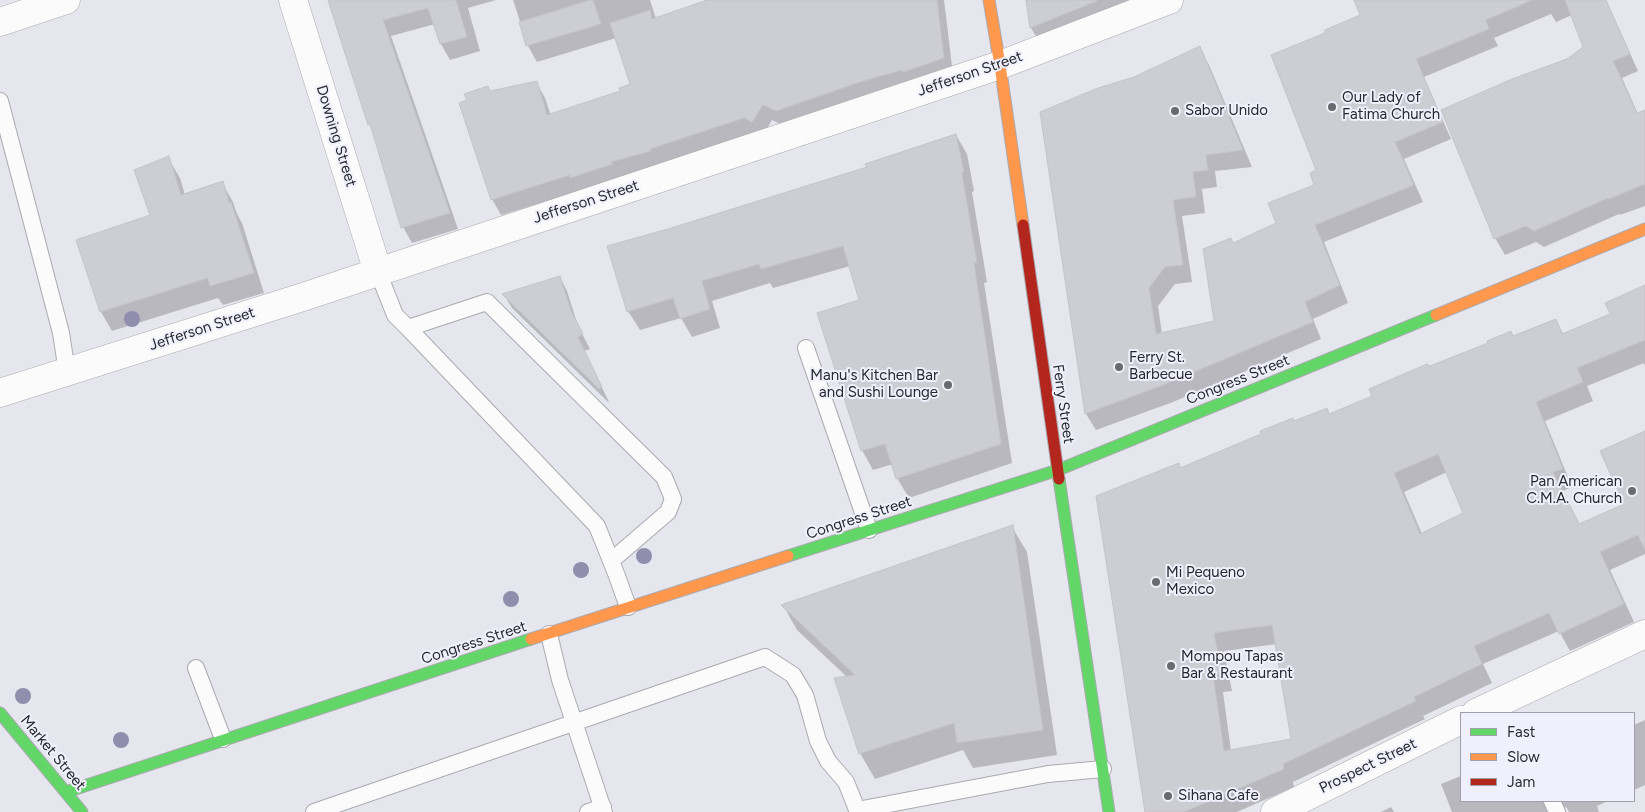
<!DOCTYPE html>
<html>
<head>
<meta charset="utf-8">
<style>
	body { margin:0 }
	#map { position:relative; width:1645px; height:812px; overflow:hidden; background:#e6e6ee; font-family:Figtree,sans-serif }
	canvas { display:block }
	.legend { position:absolute; left:1460px; top:712px; width:175px; height:90px; box-sizing:border-box; background:#f0f0fd; border:1px solid #a0a0aa; margin:0; padding:6px 9px; list-style:none; font-size:15px; color:#28282e }
	.legend li { display:flex; align-items:center; gap:10px; height:25px }
	.legend b { width:25px; border:1px solid #a0a0aa }
</style>
</head>
<body>
<div id="map">
<canvas width="1645" height="812"></canvas>
<ul class="legend">
<li><b style="height:6px;background:#63d668"></b>Fast</li>
<li><b style="height:6px;background:#ff974d"></b>Slow</li>
<li><b style="height:6px;background:#b3261e"></b>Jam</li>
</ul>
</div>
<script>
const ctx = document.querySelector('canvas').getContext('2d');
ctx.lineJoin = 'round';
function fill(path, color) { ctx.fillStyle = color; ctx.fill(path, 'evenodd'); }
const poly = rows => new Path2D(rows.map(r => 'M' + r).join(''));
function trace(path, color, width, dash) { ctx.strokeStyle = color; ctx.lineWidth = width; ctx.lineCap = dash ? 'butt' : 'round'; ctx.setLineDash(dash || []); ctx.stroke(path); }
function drawText(font, color, halo, rows, align = 'center') {
  ctx.font = font + ' Figtree,sans-serif'; ctx.lineWidth = 4; ctx.setLineDash([]); ctx.textBaseline = 'middle'; ctx.strokeStyle = halo; ctx.fillStyle = color; for (const [text, x, y, turn = 0] of rows) {
    ctx.save(); ctx.translate(x, y); ctx.rotate((+turn || 0) * Math.PI / 180); ctx.textAlign = isNaN(turn) ? turn : align; if (halo) ctx.strokeText(text, 0, 0); ctx.fillText(text, 0, 0); ctx.restore();
  }
}
const shadow = poly([
	[329,0,496,0,468,8,480,51,450,60,441,44,435,24,391,36,458,229,412,243,403,227,372,129],
	[513,0,650,0,656,19,705,2,704,0,944,0,953,74,786,127,772,120,762,137,501,215,492,199,490,92,536,82,545,98,551,116,621,91,631,85,616,38,537,62,528,46],
	[1027,0,1148,0,1040,43,1031,28],
	[1356,0,1606,0,1638,71,1622,78,1638,114,1645,111,1645,206,1620,215,1619,214,1544,247,1536,242,1505,255,1495,238,1567,60,1585,47,1572,15,1556,22,1551,14,1494,38,1498,46,1424,77,1451,139,1404,159,1423,202,1324,242,1348,303,1313,319,1321,339,1173,402,1096,430,1086,414,1041,113,1134,78,1199,48,1209,65,1252,167,1215,171,1217,187,1202,189,1205,213,1182,216,1192,282,1175,284,1158,306,1162,334,1215,322,1233,244,1278,223,1316,186,1327,34,1362,16],
	[956,135,967,154,974,191,972,192,987,282,984,283,1012,463,909,498,897,478,893,464,873,470,862,450,860,301,850,266,773,288,770,283,712,301,720,328,692,337,681,318,640,330,628,311,669,231,868,168],
	[168,158,180,178,185,195,222,183,233,202,237,214,242,223,264,293,223,305,218,298,112,331,101,312,78,241,151,216],
	[560,277,567,291,578,326,590,349,584,351,609,402,608,402,512,308,504,295],
	[1645,286,1645,366,1644,363,1587,386,1593,401,1545,421,1572,487,1563,491,1580,525,1625,504,1645,441,1645,554,1610,570,1634,622,1570,651,1559,631,1483,664,1492,683,1423,716,1425,719,1293,782,1294,787,1237,812,1146,812,1178,464,1181,469,1294,423,1330,416,1374,397,1429,367,1555,320,1564,335,1611,315],
	[1447,472,1464,514,1422,534,1404,492],
	[1277,644,1293,740,1231,751,1223,692,1232,691,1224,651],
	[1012,527,1027,552,1057,755,973,768,963,750,875,779,860,753,847,677,797,630,783,605],
	[1645,720,1645,785,1634,790,1634,725],
	[1461,776,1461,801,1608,801,1597,806,1599,812,1569,812,1567,808,1562,806,1552,812,1452,812,1441,784],
	[1391,807,1394,812,1381,812]
]);
const building = poly([
	[328,0,456,0,467,37,440,44,428,8,383,20,450,213,401,228,370,124,368,125,328,0],
	[590,0,593,0,601,24,526,46,519,22,590,0],
	[707,0,937,0,944,58,903,72,902,70,860,82,776,111,763,105,752,122,744,118,650,149,651,151,611,162,613,164,570,178,570,175,491,200,459,103,467,100,464,94,488,86,490,91,537,81,547,115,620,91,619,88,630,84,610,23,650,10,652,19,707,0],
	[1026,0,1097,0,1097,1,1030,28,1026,0],
	[1354,0,1532,0,1486,20,1489,29,1416,59,1443,122,1395,142,1414,185,1315,225,1340,285,1305,302,1313,322,1163,385,1085,414,1040,112,1098,88,1134,77,1200,46,1243,150,1206,155,1208,170,1193,172,1196,197,1173,200,1183,265,1165,267,1149,288,1156,334,1214,321,1203,249,1231,238,1233,243,1276,223,1268,203,1314,185,1310,173,1316,170,1271,55,1325,33,1325,30,1360,15,1354,0],
	[1565,0,1606,0,1630,54,1613,61,1637,113,1645,110,1645,184,1609,199,1608,198,1534,231,1526,226,1494,239,1441,110,1512,79,1567,59,1583,47,1565,0],
	[956,134,964,172,962,173,977,263,974,263,1001,444,896,479,885,444,861,451,817,313,859,300,843,246,761,269,759,264,702,281,710,309,680,319,673,298,627,312,607,246,668,229,867,167,865,164,956,134],
	[169,156,181,195,223,181,229,203,231,202,254,273,210,286,208,278,100,312,76,240,150,215,134,170,169,156],
	[560,276,571,311,583,334,578,337,602,387,599,389,502,294,560,276],
	[1645,285,1645,340,1577,368,1583,382,1536,402,1563,469,1553,472,1579,524,1624,504,1600,451,1645,431,1645,550,1638,535,1600,552,1624,604,1559,634,1549,613,1474,646,1482,664,1414,697,1416,701,1283,764,1284,769,1184,812,1145,812,1096,496,1179,463,1180,468,1261,434,1260,431,1293,418,1294,421,1327,408,1329,414,1372,396,1369,389,1427,364,1430,366,1488,343,1487,341,1511,331,1513,336,1556,319,1562,334,1610,314,1605,303,1645,285],
	[1438,454,1463,513,1420,534,1394,473,1438,454],
	[1272,625,1291,739,1224,751,1213,674,1222,673,1214,633,1272,625],
	[1013,525,1043,730,957,743,954,723,859,754,834,678,855,675,781,605,1013,525]
]);
const lane = poly([
	[0,101,61,333,67,372],
	[378,272,395,315,408,328],
	[806,348,869,530],
	[611,561,668,512,673,499,664,477,487,302,408,328,597,526,617,576,628,607],
	[549,634,560,680,604,812],
	[196,668,223,739],
	[1552,801,1557,812],
	[857,810,1048,774,1103,769],
	[314,812,765,657,793,675,805,695,818,741,828,761,846,782,858,812],
	[588,812,603,807]
]);
const street = poly([
	[293,0,378,272],
	[0,22,66,0],
	[0,393,306,296,1000,65,1169,0],
	[1476,713,1645,634],
	[1275,812,1461,720]
]);
const fast = poly([
	[1059,479,1109,812],
	[788,556,1058,470,1436,315],
	[0,713,82,812],
	[66,792,531,639]
]);
const slow = poly([
	[989,0,1000,65,1023,225],
	[1436,315,1645,229],
	[531,639,788,556]
]);
const jam = poly([
	[1023,225,1059,479]
]);
const trees = [
	[132,319],
	[644,556],
	[581,570],
	[511,599],
	[23,696],
	[121,740]
];
const markers = [
	[1332,107,5,"#6a6a71"],
	[1175,111,5,"#6a6a71"],
	[1119,367,5,"#6a6a71"],
	[948,385,5,"#6a6a71"],
	[1632,491,5,"#6a6a71"],
	[1156,582,5,"#6a6a71"],
	[1171,666,5,"#6a6a71"],
	[1168,796,5,"#6a6a71"]
];
const streetNames = [
	["Jefferson Street",970,74,-19],
	["Downing Street",336,136,73],
	["Jefferson Street",586,202,-18],
	["Jefferson Street",202,329,-18],
	["Congress Street",1238,380,-22],
	["Ferry Street",1063,404,82],
	["Congress Street",859,518,-18],
	["Congress Street",474,643,-18],
	["Market Street",53,753,50],
	["Prospect Street",1368,766,-26]
];
const poiNames = [
	["Our Lady of",1342,98],
	["Fatima Church",1342,115],
	["Sabor Unido",1185,111],
	["Ferry St.",1129,358],
	["Barbecue",1129,375],
	["Manu's Kitchen Bar",938,376,"right"],
	["and Sushi Lounge",938,393,"right"],
	["Pan American",1622,482,"right"],
	["C.M.A. Church",1622,499,"right"],
	["Mi Pequeno",1166,573],
	["Mexico",1166,590],
	["Mompou Tapas",1181,657],
	["Bar & Restaurant",1181,674],
	["Sihana Cafe",1178,796]
];
fill(shadow, '#0003');
fill(building, '#cdcdd4');
trace(building, '#c3c3c9', 1);
trace(lane, '#aaaab0', 18);
trace(street, '#aaaab0', 29);
trace(fast, '#aaaab0', 13);
trace(slow, '#aaaab0', 13);
trace(jam, '#aaaab0', 13);
trace(lane, '#fbfbfc', 16);
trace(street, '#fbfbfc', 28);
trace(fast, '#63d668', 11);
trace(slow, '#ff974d', 11);
trace(jam, '#b3261e', 11);
ctx.fillStyle = '#908ead';
for (const [x, y] of trees) { ctx.beginPath(); ctx.arc(x, y, 8, 0, 2 * Math.PI); ctx.fill(); }
for (const [x, y, r, color] of markers) { const dot = new Path2D(); dot.arc(x, y, r, 0, 2 * Math.PI); ctx.fillStyle = color; ctx.fill(dot); trace(dot, '#f0f0fd', 2); }
drawText('15px', '#28282e', '#f0f0fd', streetNames);
drawText('15px', '#28282e', '#f0f0fd', poiNames, 'left');
</script>
</body>
</html>
